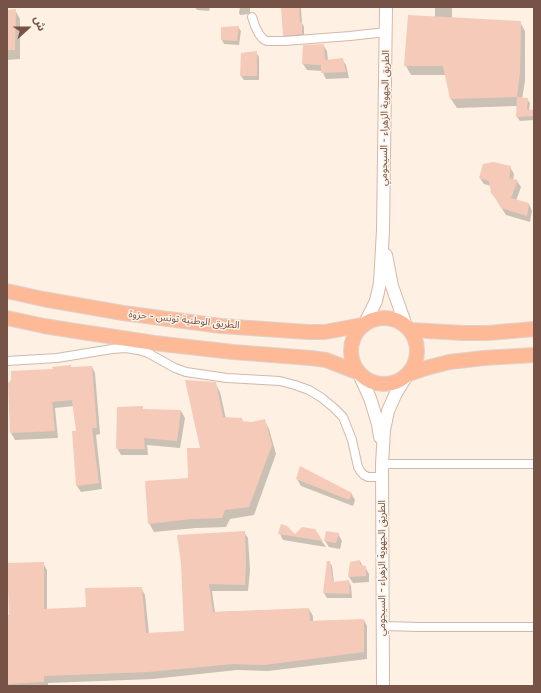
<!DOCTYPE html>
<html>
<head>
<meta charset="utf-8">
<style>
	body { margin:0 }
	#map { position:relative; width:541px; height:693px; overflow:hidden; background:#fef0e2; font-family:"Fira Sans","Noto Sans Arabic",sans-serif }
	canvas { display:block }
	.frame { position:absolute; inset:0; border:8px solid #775347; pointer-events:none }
	.north { position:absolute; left:8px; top:8px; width:40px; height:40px; -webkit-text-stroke:3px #fff4ea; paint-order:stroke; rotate:69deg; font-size:11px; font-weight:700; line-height:16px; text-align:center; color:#775347 }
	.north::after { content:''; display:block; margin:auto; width:14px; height:18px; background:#775347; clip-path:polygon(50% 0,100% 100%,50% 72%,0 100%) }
</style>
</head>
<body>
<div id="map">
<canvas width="541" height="693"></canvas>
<div class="frame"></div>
<div class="north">ش</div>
</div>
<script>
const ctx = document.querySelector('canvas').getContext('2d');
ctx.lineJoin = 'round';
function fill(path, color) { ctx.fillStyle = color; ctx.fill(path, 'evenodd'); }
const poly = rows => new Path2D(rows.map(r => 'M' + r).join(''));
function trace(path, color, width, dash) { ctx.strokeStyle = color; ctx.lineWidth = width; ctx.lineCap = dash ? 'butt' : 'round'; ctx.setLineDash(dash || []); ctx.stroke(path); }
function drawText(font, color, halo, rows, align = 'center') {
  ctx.font = font + ' "Fira Sans","Noto Sans Arabic",sans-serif'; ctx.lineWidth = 3; ctx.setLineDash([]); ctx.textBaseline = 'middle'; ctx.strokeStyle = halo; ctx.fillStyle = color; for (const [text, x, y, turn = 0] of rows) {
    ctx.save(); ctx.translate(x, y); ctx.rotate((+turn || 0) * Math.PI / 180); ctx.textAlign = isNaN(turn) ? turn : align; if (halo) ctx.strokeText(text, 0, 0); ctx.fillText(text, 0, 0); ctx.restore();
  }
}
const shadow = poly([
	[195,7,210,7,209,11,197,10],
	[240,7,250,7,250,14,240,15,239,13],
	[282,7,300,7,301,9,302,23,304,27,304,38,287,39,284,35],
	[435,7,452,7,452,18,520,22,525,31,525,81,522,99,527,99,530,103,529,110,534,111,534,120,520,121,517,117,517,106,457,108,451,99,446,75,411,75,406,66,435,17],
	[15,10,20,19,20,59,7,60,7,11],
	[238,27,241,31,239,45,224,44,222,40,222,28],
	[323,45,327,51,328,61,342,59,346,65,349,78,326,79,322,71,307,70,303,64],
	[256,52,259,57,259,80,244,80,241,76,242,54],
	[510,167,514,174,513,180,517,181,521,187,516,201,529,204,532,211,530,222,506,215,492,193,491,186,484,184,480,178],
	[92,367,95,373,100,434,96,435,102,489,81,492,77,486,77,432,74,406,55,408,58,438,15,440,11,433,9,383,71,368],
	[215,383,220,392,226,419,242,419,243,422,252,423,264,420,269,429,276,454,254,515,230,519,226,527,196,528,154,532,149,523,189,479,201,449],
	[142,407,144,410,181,411,185,418,180,448,147,445,148,455,121,455,117,448],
	[297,479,351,493,355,500,353,506,301,486],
	[314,530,326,547,283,540,280,534,295,535],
	[244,532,248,538,250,570,248,591,212,591,215,612,309,609,313,616,313,621,364,620,367,626,367,659,268,671,237,670,153,679,48,683,48,686,7,686,7,641,43,563,47,570,47,610,87,608,141,588,145,595,149,634,185,632,182,564],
	[338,534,342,541,340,549,329,547,325,541],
	[360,561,363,567,365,567,369,574,369,582,353,583,349,577],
	[328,562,329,562,332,566,334,583,349,582,351,586,352,598,327,598,324,593]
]);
const building = poly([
	[281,7,299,7,300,22,302,22,302,34,283,36],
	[16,9,15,50,7,50,7,10],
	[408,15,521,21,520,72,517,97,450,99,443,66,404,66],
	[239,26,237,41,221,40,221,27],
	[324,44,325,60,343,58,346,72,321,73,321,65,302,64,303,45],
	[257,51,257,76,240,76,241,53],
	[517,97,528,98,527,109,534,110,534,116,516,117],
	[493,162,511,166,509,178,518,180,511,198,529,203,527,216,501,208,496,199,491,193,489,181,479,178,483,164],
	[71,365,71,367,92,366,97,428,92,428,99,483,76,486,72,431,76,431,72,400,52,402,55,431,10,433,8,383,11,380,11,371,53,369,52,367],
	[185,380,216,382,223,417,242,418,242,421,252,422,265,419,272,445,249,507,225,510,222,518,191,519,148,524,145,481,188,478,187,448,200,448],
	[143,406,143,409,181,410,177,441,144,438,145,449,116,449,117,407],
	[300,466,352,493,349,500,296,479],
	[281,524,287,526,295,534,302,527,315,529,323,541,278,534],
	[245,531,246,563,245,585,209,584,213,612,309,608,310,621,364,619,364,652,264,665,233,664,148,672,44,676,44,682,7,684,7,615,9,615,7,563,44,562,44,609,86,607,85,588,142,587,146,633,184,631,181,564,177,535],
	[326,531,339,533,336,543,324,541],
	[360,560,360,565,366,566,366,576,348,577,350,562],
	[327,561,330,561,333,582,349,580,350,594,323,593]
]);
const minor = poly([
	[252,17,255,26,259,34,263,39,267,41,284,41,350,36,386,32],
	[7,361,57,358,112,349,126,348,138,350,148,353,175,368,186,372,227,378,280,381,295,385,309,390,322,398,334,408,343,417,347,427,352,440,358,467,361,472,364,475,368,477,382,477],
	[382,464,534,464],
	[383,626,420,627,534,627]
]);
const secondary = poly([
	[386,255,392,286,406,326],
	[365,323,376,301,380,283,383,230,386,7],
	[359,374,370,398,378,424,380,437],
	[383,686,382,464,384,430,388,411,396,393,406,377]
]);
const trunk = poly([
	[7,291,43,299,123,313,221,326,308,332,325,332,362,325],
	'351 351a33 33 0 1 1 66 0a33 33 0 1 1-66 0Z',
	[7,318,44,326,69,330,154,343,233,352,311,358,326,360,357,372],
	[410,330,464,333,488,333,534,329],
	[409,374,426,368,449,362,484,358,534,355]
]);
const streetNames = [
	["الطريق الجهوية الزهراء - السيجومي",385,118,-89],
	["الطريق الوطنية تونس - حزوة",184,320,6],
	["الطريق الجهوية الزهراء - السيجومي",382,568,-90]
];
fill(shadow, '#0003');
fill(building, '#f5cab8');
trace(minor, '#d2b8ab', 10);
trace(secondary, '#d5b7a8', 14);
trace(trunk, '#dcd2cf', 16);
trace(minor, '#fff', 8);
trace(secondary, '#fff', 12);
trace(trunk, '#feb996', 14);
drawText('10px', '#775347', '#fff4ea', streetNames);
</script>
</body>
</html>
